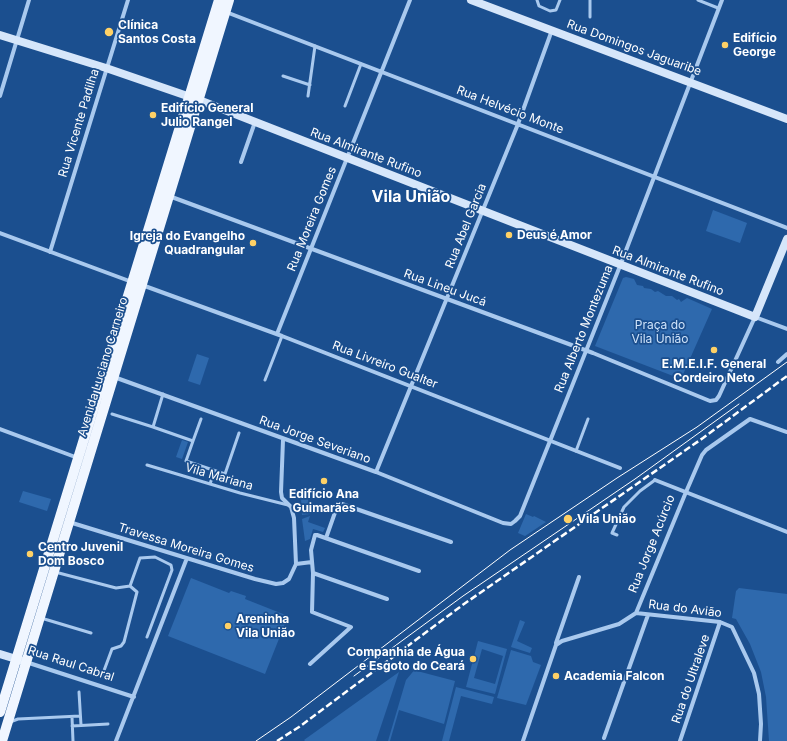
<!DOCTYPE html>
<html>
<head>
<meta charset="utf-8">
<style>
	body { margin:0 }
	canvas { display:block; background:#1b4f8f }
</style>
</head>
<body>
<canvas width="787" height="741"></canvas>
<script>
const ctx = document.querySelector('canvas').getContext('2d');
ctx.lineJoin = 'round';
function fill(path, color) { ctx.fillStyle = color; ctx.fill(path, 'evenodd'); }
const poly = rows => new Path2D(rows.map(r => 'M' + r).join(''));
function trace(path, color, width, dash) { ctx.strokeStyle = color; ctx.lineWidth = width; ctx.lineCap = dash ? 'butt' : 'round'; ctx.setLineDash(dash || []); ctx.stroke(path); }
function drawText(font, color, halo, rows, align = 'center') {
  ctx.font = font + ' Inter,sans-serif'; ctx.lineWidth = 3.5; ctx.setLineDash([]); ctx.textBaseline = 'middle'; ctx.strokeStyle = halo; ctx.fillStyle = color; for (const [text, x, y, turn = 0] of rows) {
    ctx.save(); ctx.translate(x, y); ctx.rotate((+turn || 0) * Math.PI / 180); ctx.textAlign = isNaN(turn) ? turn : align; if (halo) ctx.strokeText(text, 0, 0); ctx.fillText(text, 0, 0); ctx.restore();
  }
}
const green = poly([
	[713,210,747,223,740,243,706,231],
	[626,277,634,279,637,285,643,286,644,288,651,289,655,292,658,291,666,296,672,296,677,300,679,299,681,302,687,298,712,309,681,379,595,346,623,278],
	[197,354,209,358,200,385,188,381],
	[182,440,188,442,182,459,176,457],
	[23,491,51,499,47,511,19,502],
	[301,499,308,499,310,514,302,515],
	[526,514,533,517,534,516,546,522,525,536,518,533],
	[310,516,308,522,325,528,323,532,313,529,310,539,305,541,302,519],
	[191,578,229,593,231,591,246,596,245,599,288,616,265,674,168,636],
	[739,588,787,594,787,741,769,741,766,697,761,672,750,644,736,619,732,618,736,591],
	[520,620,525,622,517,641,532,648,530,653,511,647],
	[478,641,507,649,495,694,466,687],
	[482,649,503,656,495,684,474,678],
	[511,650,531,656,533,662,541,665,526,705,497,698],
	[417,667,417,671,455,681,444,724,399,710,390,741,388,741,406,680],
	[399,672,376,741,305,741,304,740],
	[456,687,494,697,492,704,461,696,449,741,442,741]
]);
const lane = poly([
	[537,0,539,6,550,11,556,10,560,0],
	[590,0,590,17],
	[698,0,718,8],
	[283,76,310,85],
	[308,96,315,46],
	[345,106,361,64],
	[265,380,282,336],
	[112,414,153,427,163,394],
	[153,427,193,441,201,419],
	[193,441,186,461,225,474,239,433],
	[576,451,588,419],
	[147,465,240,493,288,505],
	[210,484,214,472],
	[617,535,612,533,624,507,640,491,655,480],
	[55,572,116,588,130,586,137,592,124,642,121,646,112,649,102,676],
	[130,586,140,558,155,557,171,565,172,570,147,637],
	[41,618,91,633],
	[79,692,81,725],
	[72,717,73,741],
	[10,722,18,719,80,716],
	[72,726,108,724]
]);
const street = poly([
	[226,12,787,228],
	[0,96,29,0],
	[241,162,255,122],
	[169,196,593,353,710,401,716,400,719,396,755,317,787,329],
	[0,233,132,282],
	[50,252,128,0],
	[142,285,282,336,620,468],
	[277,334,410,0],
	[778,362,787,354],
	[114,377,376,472,503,523,511,524,515,521,520,516,620,266,722,0],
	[0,429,78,458],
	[376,472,518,124,552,30],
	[655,480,787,532],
	[69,522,255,579,276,584,283,583,289,579,296,564,294,518,291,507,282,498,281,492,283,440],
	[326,538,338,504,342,504,451,542],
	[296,564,312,562],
	[387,599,313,573,311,550,315,535,317,535,419,571],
	[636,613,720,622,732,627,754,673,759,694,761,724,760,741],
	[556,643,579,577],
	[26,662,134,697],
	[310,664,351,627,312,612,313,573],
	[604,738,648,615],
	[116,741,187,558],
	[523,741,556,645,562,641,619,624,636,613,686,492,702,455,706,450,750,419,787,432],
	[680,741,720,622]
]);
const secondary = poly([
	[471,0,787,119],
	[0,35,106,68,199,100,755,317,787,239],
	[0,654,26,662]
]);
const primary = poly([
	[0,712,219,0],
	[2,741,229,0]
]);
const tram = poly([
	[354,676,463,596,635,479,739,404],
	[256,741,291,717,510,550,617,478,697,427,787,362]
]);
const rail = poly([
	[277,741,299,727,464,604,703,438,787,376]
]);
const markers = [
	[109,32,5,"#ffd166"],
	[725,45,4,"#ffd166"],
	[153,115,4,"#ffd166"],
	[509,235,4,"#ffd166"],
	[253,243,4,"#ffd166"],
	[714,350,4,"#ffd166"],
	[324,481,4,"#ffd166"],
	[568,519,5,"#ffd166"],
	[30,554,4,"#ffd166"],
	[228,626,4,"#ffd166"],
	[473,659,4,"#ffd166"],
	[556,676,4,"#ffd166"]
];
const poiNames = [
	["Clínica",118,25],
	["Santos Costa",118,39],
	["Edifício",733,38],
	["George",733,52],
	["Edifício General",161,108],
	["Julio Rangel",161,122],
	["Deus é Amor",517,235],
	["Igreja do Evangelho",245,236,"right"],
	["Quadrangular",245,250,"right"],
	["E.M.E.I.F. General",714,364,"center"],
	["Cordeiro Neto",714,378,"center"],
	["Edifício Ana",324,494,"center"],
	["Guimarães",324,508,"center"],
	["Vila União",577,519],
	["Centro Juvenil",38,547],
	["Dom Bosco",38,561],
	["Areninha",236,619],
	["Vila União",236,633],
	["Companhia de Água",465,652,"right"],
	["e Esgoto do Ceará",465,666,"right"],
	["Academia Falcon",564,676]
];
const streetNames = [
	["Rua Domingos Jaguaribe",634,48,20],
	["Rua Helvécio Monte",510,110,21],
	["Rua Vicente Padilha",79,123,-73],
	["Rua Almirante Rufino",366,153,21],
	["Rua Moreira Gomes",312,219,-68],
	["Rua Abel Garcia",466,226,-68],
	["Rua Almirante Rufino",668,271,21],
	["Rua Lineu Jucá",445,288,20],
	["Rua Alberto Montezuma",584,329,-68],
	["Rua Livreiro Gualter",385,365,21],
	["Avenida Luciano Carneiro",103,367,-73],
	["Rua Jorge Severiano",315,440,20],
	["Vila Mariana",219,477,16],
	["Rua Jorge Acúrcio",652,544,-68],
	["Travessa Moreira Gomes",186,548,17],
	["Rua do Avião",685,609,7],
	["Rua Raul Cabral",71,664,18],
	["Rua do Ultraleve",691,679,-71]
];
const parkNames = [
	["Praça do",660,325],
	["Vila União",660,339]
];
const districtNames = [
	["Vila União",411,197]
];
fill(green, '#2e69ad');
trace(lane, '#a9c9ee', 3);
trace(street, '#a9c9ee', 4);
trace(secondary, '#d6e6fa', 8);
trace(primary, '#f0f6ff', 10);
trace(tram, '#fff', 1);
trace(rail, '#fff', 2.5, [7, 3]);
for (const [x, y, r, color] of markers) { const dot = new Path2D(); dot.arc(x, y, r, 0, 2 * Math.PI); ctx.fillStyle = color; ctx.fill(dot); trace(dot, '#1b4f8f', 1.5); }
drawText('bold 12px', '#fff', '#1b4f8f', poiNames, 'left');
drawText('12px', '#fff', '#1b4f8f', streetNames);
drawText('12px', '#cfe3fa', '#1b4f8f', parkNames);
drawText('bold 16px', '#fff', '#1b4f8f', districtNames);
</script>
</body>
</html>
